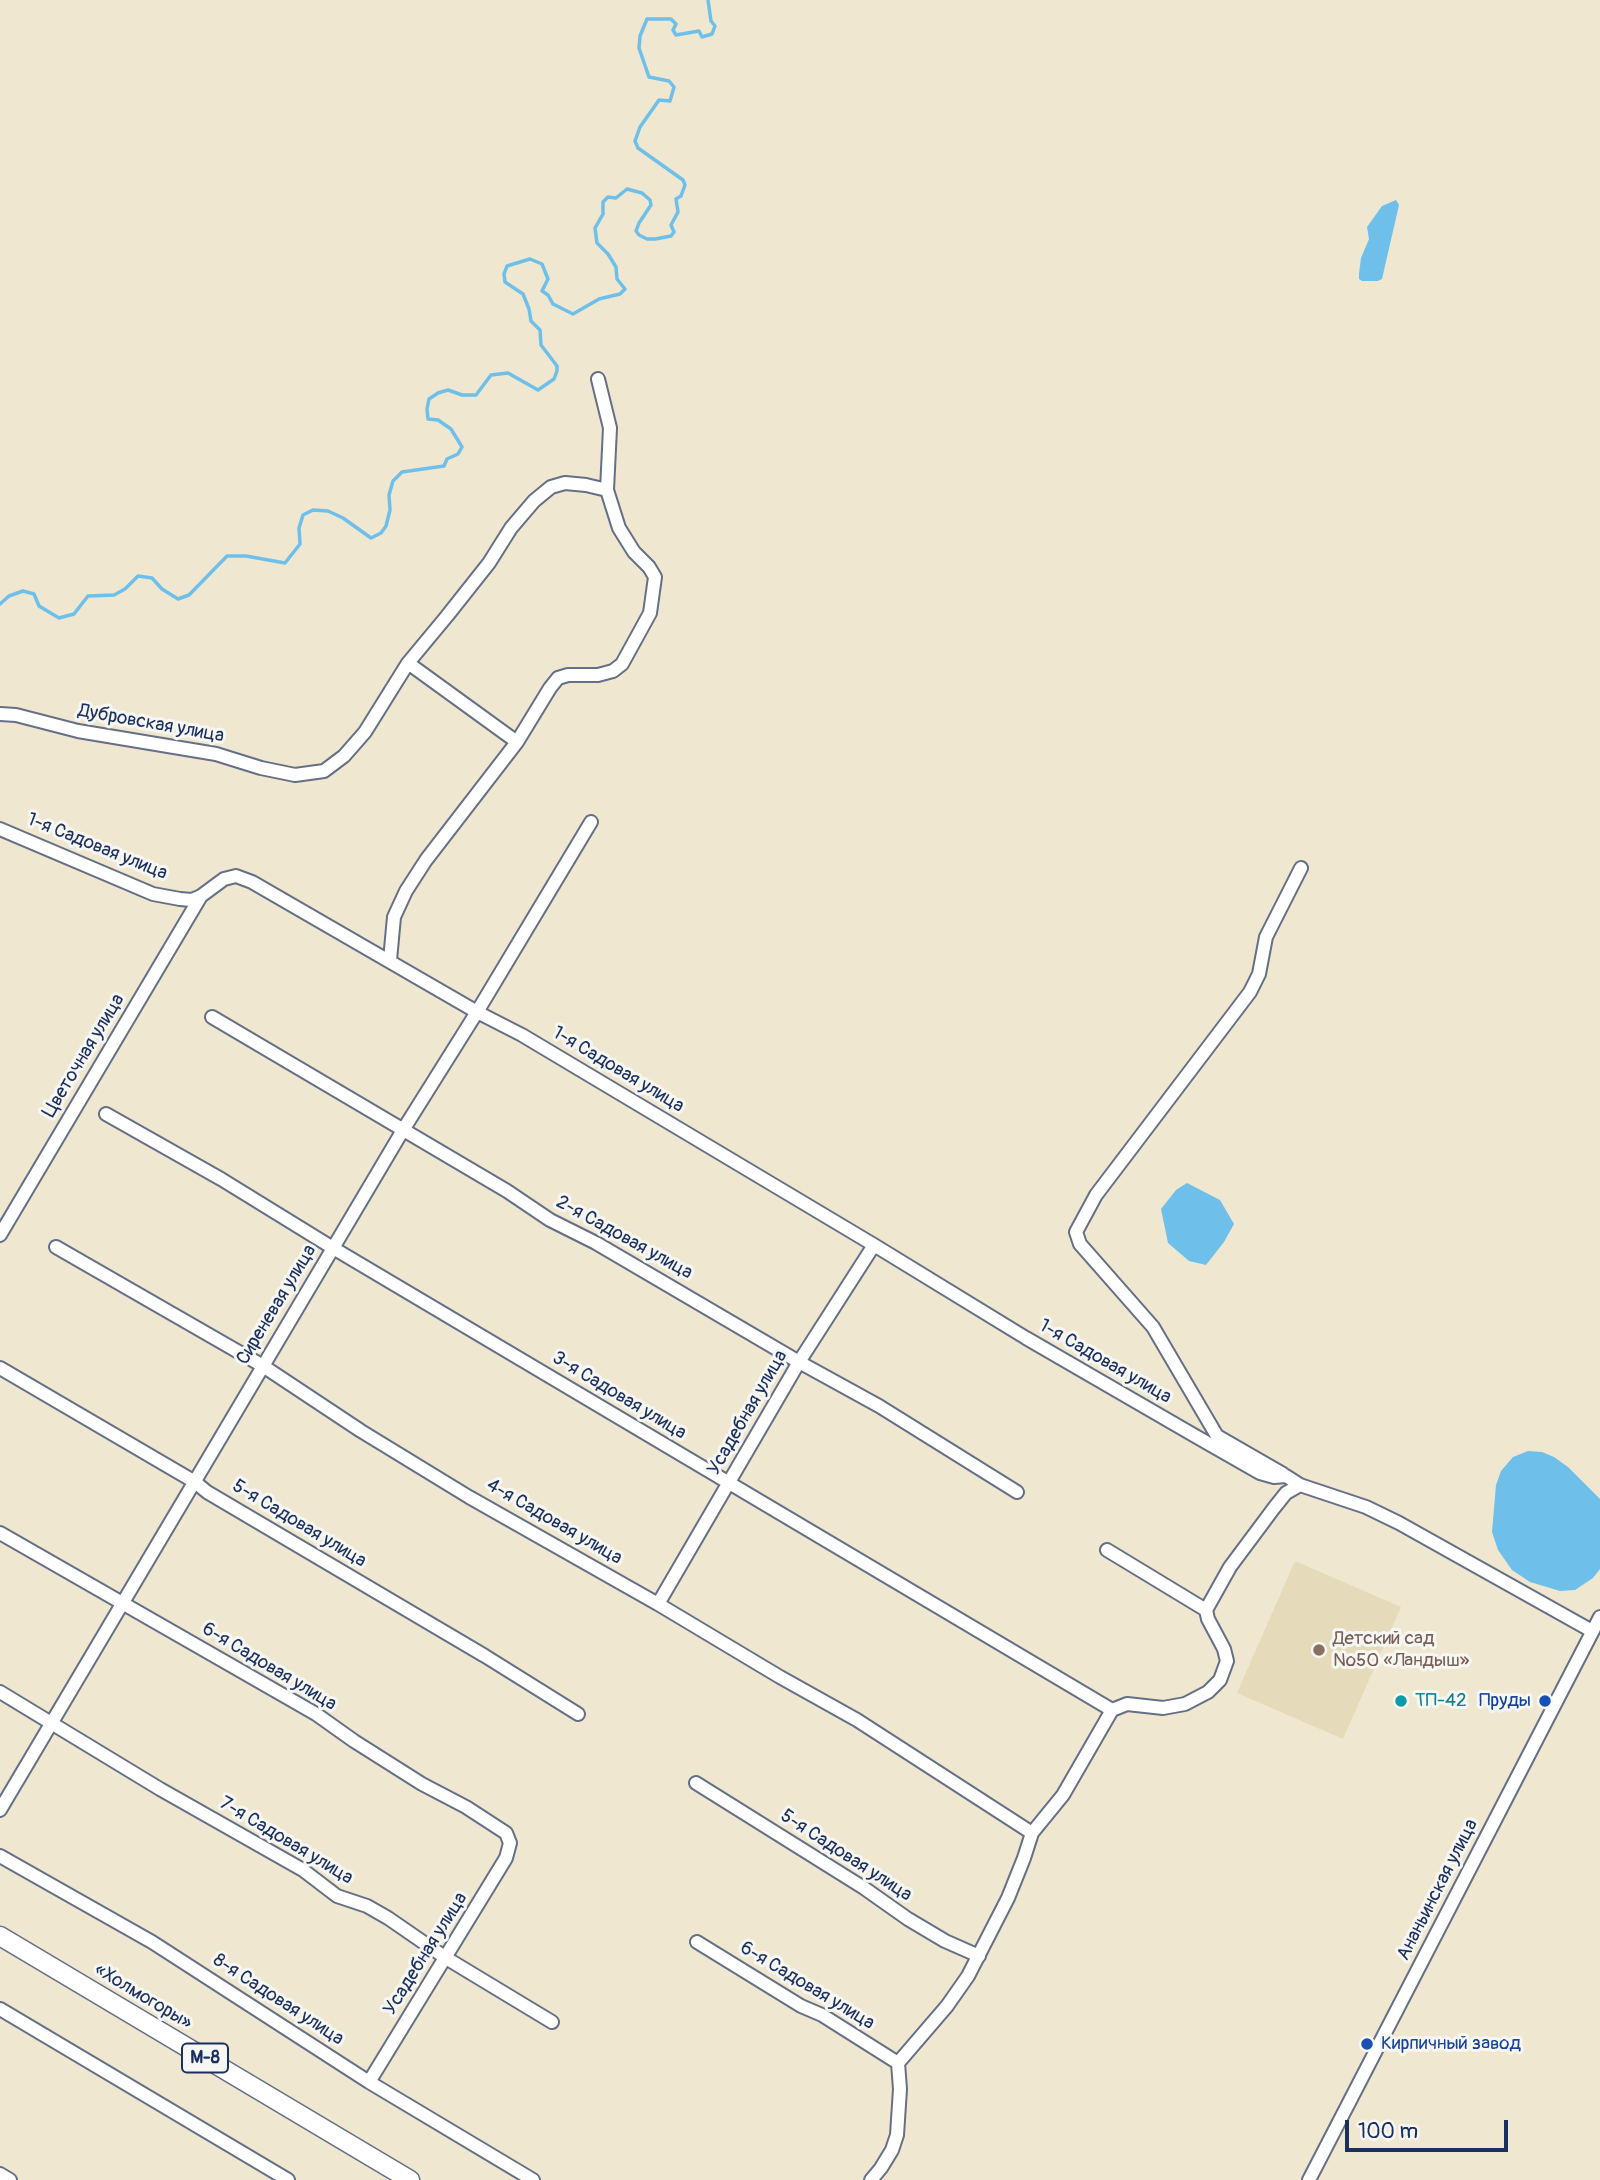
<!DOCTYPE html>
<html>
<head>
<meta charset="utf-8">
<style>
	body { margin:0 }
	#map { position:relative; width:1600px; height:2180px; overflow:hidden; background:#efe7d0; font-family:Pangolin,sans-serif }
	canvas { display:block }
	.scale { position:absolute; left:1345px; top:2120px; width:163px; height:32px; box-sizing:border-box; border:4px solid #1b2f5e; border-top:0; padding-left:9px; font-size:21px; line-height:24px; white-space:nowrap; color:#1b2f5e; -webkit-text-stroke:5px #f6f6f2; paint-order:stroke }
</style>
</head>
<body>
<div id="map">
<canvas width="1600" height="2180"></canvas>
<div class="scale">100 m</div>
</div>
<script>
const ctx = document.querySelector('canvas').getContext('2d');
ctx.lineJoin = 'round';
function fill(path, color) { ctx.fillStyle = color; ctx.fill(path, 'evenodd'); }
const poly = rows => new Path2D(rows.map(r => 'M' + r).join(''));
function trace(path, color, width, dash) { ctx.strokeStyle = color; ctx.lineWidth = width; ctx.lineCap = dash ? 'butt' : 'round'; ctx.setLineDash(dash || []); ctx.stroke(path); }
function drawText(font, color, halo, rows, align = 'center') {
  ctx.font = font + ' Pangolin,sans-serif'; ctx.lineWidth = 6; ctx.setLineDash([]); ctx.textBaseline = 'middle'; ctx.strokeStyle = halo; ctx.fillStyle = color; for (const [text, x, y, turn = 0] of rows) {
    ctx.save(); ctx.translate(x, y); ctx.rotate((+turn || 0) * Math.PI / 180); ctx.textAlign = isNaN(turn) ? turn : align; if (halo) ctx.strokeText(text, 0, 0); ctx.fillText(text, 0, 0); ctx.restore();
  }
}
const built = poly([
	[1295,1561,1401,1607,1343,1739,1237,1693]
]);
const water = poly([
	[1396,200,1399,205,1382,279,1378,281,1362,281,1359,279,1359,274,1361,258,1369,239,1367,227,1382,206],
	[1187,1183,1220,1200,1234,1224,1224,1242,1206,1265,1189,1261,1168,1243,1161,1209,1176,1190],
	[1528,1451,1542,1452,1554,1457,1568,1467,1600,1499,1600,1569,1593,1578,1575,1590,1560,1591,1530,1582,1512,1570,1498,1550,1492,1532,1496,1485,1501,1471,1513,1457]
]);
const stream = poly([
	[0,604,9,596,23,591,34,594,39,606,59,618,74,614,88,596,114,595,125,589,138,576,152,578,162,589,178,599,189,595,227,556,246,556,285,563,300,544,299,528,303,515,313,510,328,511,343,518,371,538,381,533,386,526,390,510,389,495,393,481,402,472,444,466,447,459,458,454,462,447,451,429,438,420,428,419,427,409,429,399,438,393,448,390,462,395,476,395,491,375,508,373,538,390,554,379,557,371,557,366,541,345,540,330,531,321,529,309,523,294,505,282,504,274,507,266,530,259,542,264,548,279,542,291,548,295,553,304,573,314,599,299,620,294,625,289,617,279,616,267,608,254,597,243,595,228,603,214,603,202,608,197,616,198,627,189,642,193,650,200,651,205,639,223,636,231,639,235,647,239,655,239,671,236,674,232,671,225,678,212,676,199,681,196,685,185,683,180,638,148,635,141,640,127,659,100,670,101,674,87,669,81,649,77,639,48,640,36,647,19,671,19,676,24,673,30,676,35,699,31,702,37,712,34,715,26,711,21,708,0]
]);
const minor = poly([
	[0,714,16,715,78,731,216,754,261,768,295,775,324,771,344,756,365,732,408,663],
	[517,742,408,663,447,616,489,563,511,528,534,501,551,487,565,483,586,485,607,490],
	[0,829,153,894,180,899,192,900,201,896,224,879,236,876,252,882,477,1012,522,1035,874,1245,1026,1338,1197,1437,1260,1473,1274,1477,1286,1476,1300,1485,1366,1507,1399,1523,1592,1631],
	[390,960,394,917,406,891,426,860,517,742,550,688,558,678,568,675,598,675,613,671,622,664,650,613,655,577,649,567,634,552,619,528,607,490,610,428,598,379],
	[212,1017,507,1191,550,1220,596,1243,799,1362,879,1406,1017,1492],
	[106,1114,221,1179,333,1248,1112,1710],
	[0,1235,201,896],
	[56,1247,263,1366,361,1431,469,1497,658,1604,780,1677,857,1720,1032,1833],
	[0,1368,195,1482,207,1492,485,1656,578,1714],
	[1283,1474,1217,1436,1153,1327,1080,1244,1076,1232,1096,1195,1250,992,1259,974,1266,937,1301,868],
	[0,1533,316,1714,354,1741,422,1784,466,1807,506,1833,510,1843,506,1858,369,2082],
	[1107,1550,1206,1610],
	[658,1604,799,1362,874,1245],
	[0,1692,160,1789,303,1870,337,1896,367,1906,388,1918,446,1958,552,2022],
	[696,1783,864,1888,908,1919,945,1941,979,1956],
	[0,1810,403,1130,477,1012,591,822],
	[0,1856,152,1942,369,2082,533,2180],
	[697,1942,801,2006,822,2015,898,2063],
	[0,2009,288,2180],
	[0,2174,10,2180],
	[871,2180,881,2168,892,2150,897,2135,900,2089,898,2063,947,2006,968,1976,1008,1898,1024,1858,1032,1833,1063,1795,1112,1710,1127,1704,1163,1708,1185,1704,1208,1692,1220,1680,1227,1661,1224,1649,1208,1619,1206,1610,1230,1567,1274,1508,1286,1493,1300,1485],
	[1309,2180,1600,1617]
]);
const highway = poly([
	[0,1936,410,2180]
]);
const markers = [
	[1319,1650,7,"#8d6e63"],
	[1401,1701,7,"#0f9aa8"],
	[1545,1701,7,"#1a4fb4"],
	[1367,2044,7,"#1a4fb4"]
];
const shields = [
	[205,2058,46]
];
const shieldNames = [
	["М-8",205,2058]
];
const streetNames = [
	["Дубровская улица",151,724,10],
	["1-я Садовая улица",97,847,22],
	["Цветочная улица",84,1056,-59],
	["1-я Садовая улица",618,1070,31],
	["2-я Садовая улица",624,1238,29],
	["Сиреневая улица",277,1305,-59],
	["1-я Садовая улица",1105,1362,30],
	["3-я Садовая улица",619,1396,31],
	["Усадебная улица",748,1413,-60],
	["4-я Садовая улица",554,1522,30],
	["5-я Садовая улица",299,1524,31],
	["6-я Садовая улица",269,1667,31],
	["7-я Садовая улица",286,1841,31],
	["5-я Садовая улица",846,1856,33],
	["Ананьинская улица",1438,1890,-63],
	["Усадебная улица",426,1954,-58],
	["6-я Садовая улица",807,1986,31],
	["«Холмогоры»",143,1997,31],
	["8-я Садовая улица",278,2000,33]
];
const educationNames = [
	["Детский сад",1333,1639],
	["№50 «Ландыш»",1333,1661]
];
const cultureNames = [
	["ТП-42",1415,1701]
];
const transitNames = [
	["Пруды",1531,1701],
	["Кирпичный завод",1381,2044,"left"]
];
fill(built, '#e5daba');
fill(water, '#6ec0ea');
trace(stream, '#6ec0ea', 3.5);
trace(minor, '#656f86', 16);
trace(highway, '#656f86', 21);
trace(minor, '#fff', 12);
trace(highway, '#fff', 18);
for (const [x, y, r, color] of markers) { const dot = new Path2D(); dot.arc(x, y, r, 0, 2 * Math.PI); ctx.fillStyle = color; ctx.fill(dot); trace(dot, '#f6f6f2', 2.5); }
for (const [x, y, w] of shields) { const box = new Path2D(); box.roundRect(x - w / 2, y - 14.5, w, 29, 5); ctx.fillStyle = '#f6f6f2'; ctx.fill(box); trace(box, '#1b2f5e', 2); }
drawText('bold 18px', '#1b2f5e', null, shieldNames);
drawText('19px', '#1b2f5e', '#f6f6f2', streetNames);
drawText('19px', '#785e54', '#f6f6f2', educationNames, 'left');
drawText('19px', '#0d838f', '#f6f6f2', cultureNames, 'left');
drawText('19px', '#164399', '#f6f6f2', transitNames, 'right');
</script>
</body>
</html>
